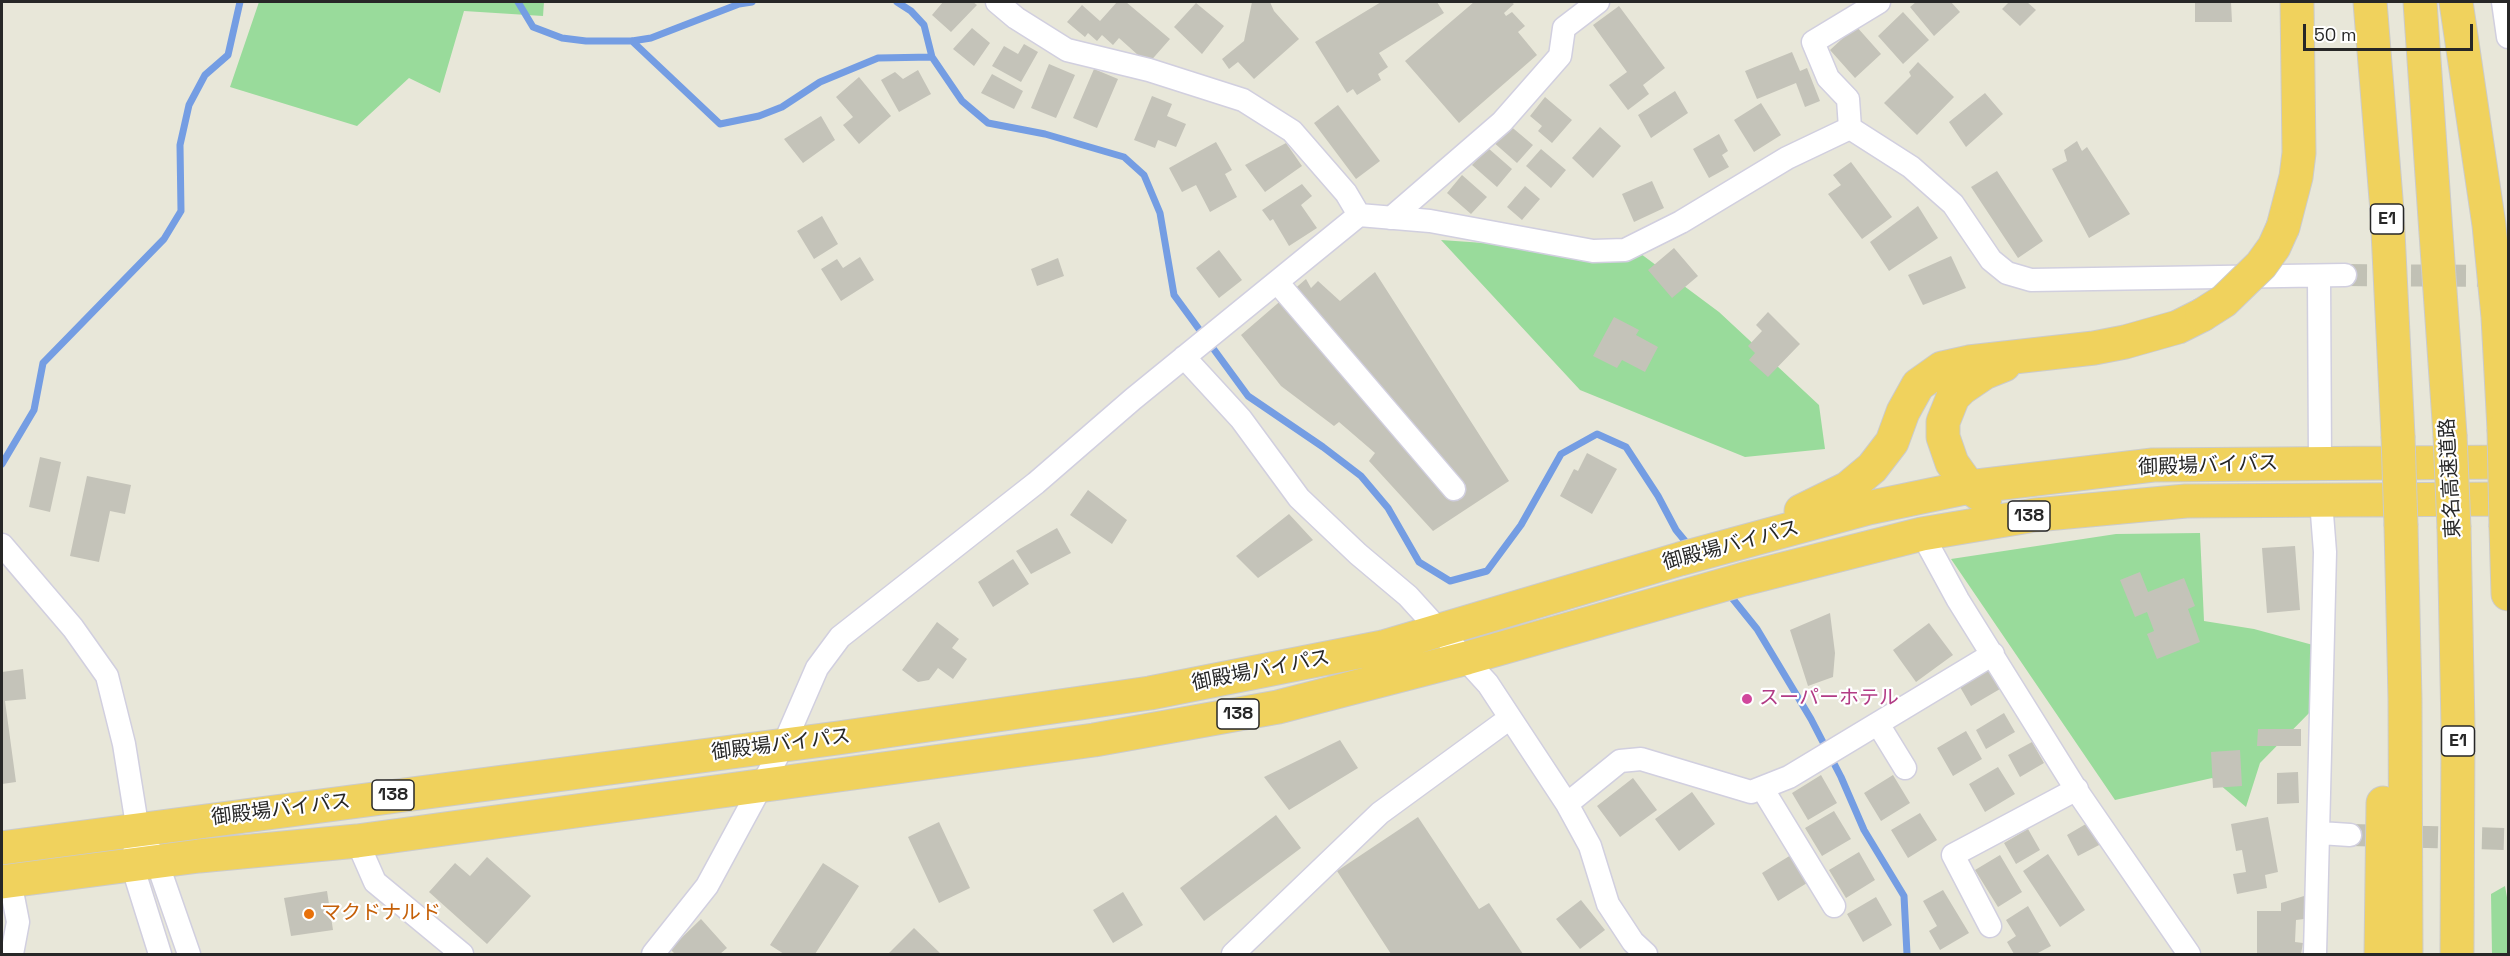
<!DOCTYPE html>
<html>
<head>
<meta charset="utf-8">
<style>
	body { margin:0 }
	#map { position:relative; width:2510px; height:956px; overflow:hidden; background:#e8e7d9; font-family:"Space Grotesk",sans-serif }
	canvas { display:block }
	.frame { position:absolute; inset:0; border:3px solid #272727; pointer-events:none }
	.scale { position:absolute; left:2303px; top:24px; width:170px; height:27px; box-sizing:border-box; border:3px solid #272727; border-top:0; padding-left:8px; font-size:18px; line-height:21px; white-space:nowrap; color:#272727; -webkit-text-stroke:4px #fff; paint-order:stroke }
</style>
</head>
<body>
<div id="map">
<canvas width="2510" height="956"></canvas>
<div class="frame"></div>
<div class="scale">50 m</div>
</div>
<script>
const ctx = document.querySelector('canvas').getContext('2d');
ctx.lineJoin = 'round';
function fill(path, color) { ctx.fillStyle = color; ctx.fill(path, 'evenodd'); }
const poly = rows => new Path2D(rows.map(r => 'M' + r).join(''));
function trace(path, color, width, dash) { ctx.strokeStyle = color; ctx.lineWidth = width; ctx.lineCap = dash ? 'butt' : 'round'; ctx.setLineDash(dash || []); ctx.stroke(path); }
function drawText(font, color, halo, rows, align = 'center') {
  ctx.font = font + ' "Space Grotesk","Noto Sans JP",sans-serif'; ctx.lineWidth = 4.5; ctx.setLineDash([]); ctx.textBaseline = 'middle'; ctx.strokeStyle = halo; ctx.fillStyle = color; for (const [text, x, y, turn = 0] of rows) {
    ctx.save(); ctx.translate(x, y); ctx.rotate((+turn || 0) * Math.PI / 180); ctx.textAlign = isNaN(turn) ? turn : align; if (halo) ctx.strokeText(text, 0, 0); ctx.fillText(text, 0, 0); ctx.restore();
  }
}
const green = poly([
	[259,2,544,2,543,16,464,11,440,93,409,78,357,126,230,87],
	[1441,240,1641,254,1719,312,1819,405,1825,449,1745,457,1580,390],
	[2200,533,2204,621,2254,629,2313,645,2313,709,2260,763,2246,807,2212,778,2115,800,1951,559,2116,534],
	[2505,886,2508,903,2508,954,2492,954,2491,894]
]);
const stream = poly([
	[518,2,533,27,562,38,586,41,632,41,651,38,739,4,752,2],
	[897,2,911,11,924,25,932,57,962,101,988,123,1045,134,1124,157,1144,175,1160,213,1174,295,1248,396,1323,447,1361,476,1388,508,1419,562,1450,581,1487,571,1521,525,1561,454,1597,434,1626,447,1658,496,1676,530,1690,547],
	[632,41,720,124,759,116,782,107,820,82,878,58,932,57],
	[2,464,34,410,43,363,164,239,181,211,180,145,189,105,205,75,228,55,240,2],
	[1728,593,1757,629,1811,719,1841,777,1864,830,1904,896,1907,954]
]);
const building = poly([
	[943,2,973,2,977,5,951,32,932,15],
	[1117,2,1126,2,1170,39,1148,64,1119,38,1113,45,1102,35,1097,41,1088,33,1085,37,1067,22,1082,5,1100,21],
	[1252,2,1270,2,1274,11,1299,39,1254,79,1238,62,1229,69,1222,59,1244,41],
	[1381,2,1437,2,1444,13,1379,53,1388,67,1378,74,1381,80,1357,95,1353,89,1347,93,1315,42],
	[1474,2,1511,2,1514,4,1504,13,1506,16,1512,12,1525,26,1518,32,1537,55,1459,123,1405,61],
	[1916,2,1951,2,1960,12,1934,36,1910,7],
	[2009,2,2027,2,2036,10,2020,26,2002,9],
	[2195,2,2231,2,2232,22,2195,22],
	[1196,3,1224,26,1202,54,1174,27],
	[1619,6,1665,68,1643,85,1649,94,1628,110,1609,85,1627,72,1593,25],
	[1903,12,1929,40,1903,64,1878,36],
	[1856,26,1881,54,1855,78,1830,50],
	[972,28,990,43,974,66,953,49],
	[1024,44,1038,52,1021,82,992,66,1004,46,1018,54],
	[1792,52,1800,71,1807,68,1820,101,1805,107,1796,83,1757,99,1745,71],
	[1918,62,1954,97,1917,135,1884,103,1911,76,1909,72],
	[1049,64,1075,75,1056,118,1031,108],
	[1094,69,1118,79,1097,128,1073,118],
	[918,70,931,94,899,112,881,80,895,72,903,79],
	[992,74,1023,91,1014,109,981,93],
	[859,77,891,116,859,144,843,125,853,117,836,97],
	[1675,91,1688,113,1651,138,1638,115],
	[1985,93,2003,114,1966,147,1949,122],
	[1152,96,1172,104,1167,116,1186,124,1176,147,1158,140,1155,148,1134,140],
	[1545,97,1572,120,1552,143,1538,131,1542,126,1530,116],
	[1761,103,1781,135,1754,152,1734,120],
	[1338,105,1380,161,1356,179,1314,123],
	[821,116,835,140,803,163,784,139],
	[1508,124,1533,145,1517,163,1492,141],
	[1600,127,1621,146,1593,178,1572,158],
	[1719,134,1728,151,1722,155,1729,167,1709,178,1693,149],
	[2077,141,2082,151,2087,147,2130,214,2089,238,2052,169,2067,161,2064,150],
	[1216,142,1232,170,1225,174,1237,197,1210,212,1196,185,1182,192,1169,168],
	[1286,143,1302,166,1265,192,1245,165],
	[1488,148,1512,169,1497,187,1472,165],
	[1541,149,1566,170,1551,188,1526,166],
	[1851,162,1892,217,1862,239,1828,194,1841,185,1833,175],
	[1997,171,2043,241,2018,258,1971,187],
	[1462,175,1487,197,1471,214,1447,193],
	[1652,181,1664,208,1634,222,1622,194],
	[1302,184,1312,196,1301,205,1317,228,1289,246,1273,219,1270,221,1262,210],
	[1525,186,1540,199,1522,220,1507,207],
	[1918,206,1938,238,1889,271,1870,242],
	[822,216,838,244,814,259,797,231],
	[1674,248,1698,276,1672,298,1648,270],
	[1219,250,1242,280,1219,298,1196,268],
	[1951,256,1966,288,1923,305,1908,275],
	[860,257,874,280,841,301,821,269,837,259,843,268],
	[1058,258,1064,276,1037,286,1031,269],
	[1375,272,1509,481,1433,531,1369,461,1375,453,1339,422,1334,426,1281,386,1241,335,1306,279,1311,288,1318,281,1340,301],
	[1768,312,1800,344,1768,377,1749,360,1755,353,1748,346,1762,331,1756,325],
	[1614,317,1639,330,1636,335,1658,347,1645,372,1622,360,1617,368,1593,356],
	[1587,453,1617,469,1592,514,1560,496,1574,469,1578,471],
	[40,457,61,462,50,512,29,507],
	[87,476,131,485,125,514,110,511,99,562,70,556],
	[1088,490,1127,520,1112,544,1070,515],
	[1289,514,1313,540,1258,578,1236,556],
	[1057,528,1071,553,1031,574,1016,551],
	[2295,546,2300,610,2267,613,2262,548],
	[1013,559,1029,584,993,607,978,582],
	[2140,572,2148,592,2184,578,2195,606,2188,609,2200,642,2157,659,2147,634,2154,631,2147,612,2135,617,2120,580],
	[1830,613,1835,653,1833,677,1808,686,1790,630],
	[937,622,959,639,952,648,967,659,953,679,938,668,929,680,918,682,902,670],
	[1929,623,1953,655,1916,682,1893,650],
	[23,669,26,699,5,701,16,782,2,784,2,672],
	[1989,670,2000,689,1971,706,1960,687],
	[2004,713,2015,732,1986,749,1976,730],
	[2258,729,2301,729,2301,746,2257,746],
	[1966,731,1982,759,1953,776,1937,748],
	[1340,740,1358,768,1289,810,1264,777],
	[2032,742,2044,763,2020,777,2008,755],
	[2240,750,2242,786,2213,788,2211,752],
	[1998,767,2015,794,1985,812,1969,784],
	[2298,772,2299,803,2277,804,2277,773],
	[1821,775,1837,803,1808,820,1792,793],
	[1893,775,1910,803,1881,821,1864,793],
	[1633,778,1657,810,1620,837,1597,806],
	[1692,792,1715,824,1679,851,1655,819],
	[1834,811,1851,839,1822,856,1805,828],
	[1920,813,1937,840,1908,858,1891,830],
	[1276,815,1301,848,1204,921,1180,888],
	[1418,817,1479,909,1489,903,1523,954,1391,954,1337,871],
	[2268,817,2278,872,2265,875,2267,888,2237,894,2233,874,2246,872,2242,850,2236,851,2231,824],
	[2091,821,2103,843,2078,856,2067,835],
	[939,822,970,888,939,903,908,837],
	[2028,829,2040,850,2016,864,2004,843],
	[1859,852,1875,880,1846,898,1829,870],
	[2048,854,2085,910,2060,927,2023,871],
	[1791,855,1807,883,1778,901,1762,873],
	[2000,855,2022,892,1998,907,1975,870],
	[487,857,531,896,487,944,429,892,455,863,470,876],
	[823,863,859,886,815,954,784,954,770,945],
	[1943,890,1969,933,1940,950,1929,931,1937,926,1923,901],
	[327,891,333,930,291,936,284,898],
	[1123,892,1143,925,1113,943,1093,910],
	[2304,896,2304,919,2296,920,2295,942,2303,943,2301,954,2257,954,2257,911,2281,911,2281,903],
	[1876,897,1892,925,1863,942,1847,914],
	[1581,900,1605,930,1580,949,1556,919],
	[2028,906,2051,946,2036,954,2014,954,2007,942,2016,936,2006,920],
	[701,919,727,948,720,954,675,954,670,949],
	[914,928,941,954,888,954]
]);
const minorTunnel = poly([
	[2345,275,2507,276],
	[2350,835,2508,839]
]);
const minor = poly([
	[997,2,1016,18,1067,50,1149,70,1243,100,1292,131,1346,193,1359,215],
	[2503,2,2508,37],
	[1850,128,1911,167,1953,204,1991,260,2007,273,2031,280,2345,275],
	[1850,128,1848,99,1828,78,1813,42,1879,2],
	[1391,218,1502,122,1560,56,1564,28,1598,2],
	[2319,277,2320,464],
	[1277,282,1454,489],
	[1184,357,1241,419,1299,498,1358,554,1408,596,1488,684,1567,804,1590,846,1608,904,1633,942,1646,954],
	[1922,534,1958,600,2079,794,2189,954],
	[2,545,73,628,107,676,124,744,138,831,132,865,160,954],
	[1878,724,1905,768],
	[1762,788,1834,906],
	[1567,804,1620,761,1641,759,1751,792,1789,777,1993,654],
	[2320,833,2350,835],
	[357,841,375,882,462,954],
	[150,850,157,862,189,954],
	[10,881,18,922,12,954],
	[1990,926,1953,855,2077,789],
	[653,954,707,886,784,744,817,668,840,637,1036,483,1133,399,1359,215,1430,221,1593,251,1625,250,1681,222,1787,158,1850,128],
	[1233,954,1380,813,1510,718],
	[2315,954,2325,552,2321,501]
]);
const highway = poly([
	[2370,2,2387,211,2398,436],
	[2420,2,2450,435],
	[2456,2,2489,225,2498,317,2504,429],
	[2283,227,2296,177,2299,153,2297,2],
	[1985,498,1969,487,1952,463,1943,437,1943,422,1953,397,1962,388,1984,373,2004,365],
	[1801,511,1848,488,1872,468,1892,442,1903,412,1918,385,1942,368,1969,362,2094,348,2125,342,2178,327,2202,315],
	[2401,526,2405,699,2406,954],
	[2506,527,2508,594],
	[2454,528,2458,727,2457,954],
	[2,848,838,738,1150,693,1383,647,1680,559,1868,508,1969,487,2153,465,2508,462],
	[2,882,199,856,357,841,1094,740,1278,707,1467,658,1744,579,1922,534,2035,515,2186,501,2508,499],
	[2381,954,2383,803]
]);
const highwayBridge = poly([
	[2202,315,2224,301,2261,265,2274,247,2283,227],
	[2504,429,2506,527],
	[2450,435,2454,528],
	[2398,436,2401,526]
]);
const markers = [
	[1747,699,6,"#d1479c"],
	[309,914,6,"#e8710a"]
];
const shields = [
	[2387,219,33],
	[2029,516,42],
	[1238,714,42],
	[2458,741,33],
	[393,795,42]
];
const shieldNames = [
	["E1",2387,219],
	["138",2029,516],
	["138",1238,714],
	["E1",2458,741],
	["138",393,795]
];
const streetNames = [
	["御殿場バイパス",2208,466,-2],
	["東名高速道路",2451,478,-93],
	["御殿場バイパス",1731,546,-15],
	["御殿場バイパス",1261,671,-11],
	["御殿場バイパス",781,745,-7],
	["御殿場バイパス",281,810,-7]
];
const hotelNames = [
	["スーパーホテル",1759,699]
];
const foodNames = [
	["マクドナルド",321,914]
];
fill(green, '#99db9b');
trace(stream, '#749de3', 7);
fill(building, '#c4c3b9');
trace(minorTunnel, '#c1c1b5', 22, [22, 11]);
trace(minor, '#d1cfdf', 25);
trace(highway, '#cbcbcb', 35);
trace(minor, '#fff', 22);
trace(highway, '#f0d25d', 33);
trace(highwayBridge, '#cbcbcb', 35, []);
trace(highwayBridge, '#f0d25d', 33);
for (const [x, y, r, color] of markers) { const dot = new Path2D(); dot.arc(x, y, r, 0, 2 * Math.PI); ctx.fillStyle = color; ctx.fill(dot); trace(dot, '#fff', 2); }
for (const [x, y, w] of shields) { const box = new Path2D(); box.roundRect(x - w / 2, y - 15, w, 30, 4.5); ctx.fillStyle = '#fff'; ctx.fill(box); trace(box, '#272727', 1.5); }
drawText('bold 18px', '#272727', null, shieldNames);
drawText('20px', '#272727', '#fff', streetNames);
drawText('20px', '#b23c85', '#fff', hotelNames, 'left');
drawText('20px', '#c56008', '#fff', foodNames, 'left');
</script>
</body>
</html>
